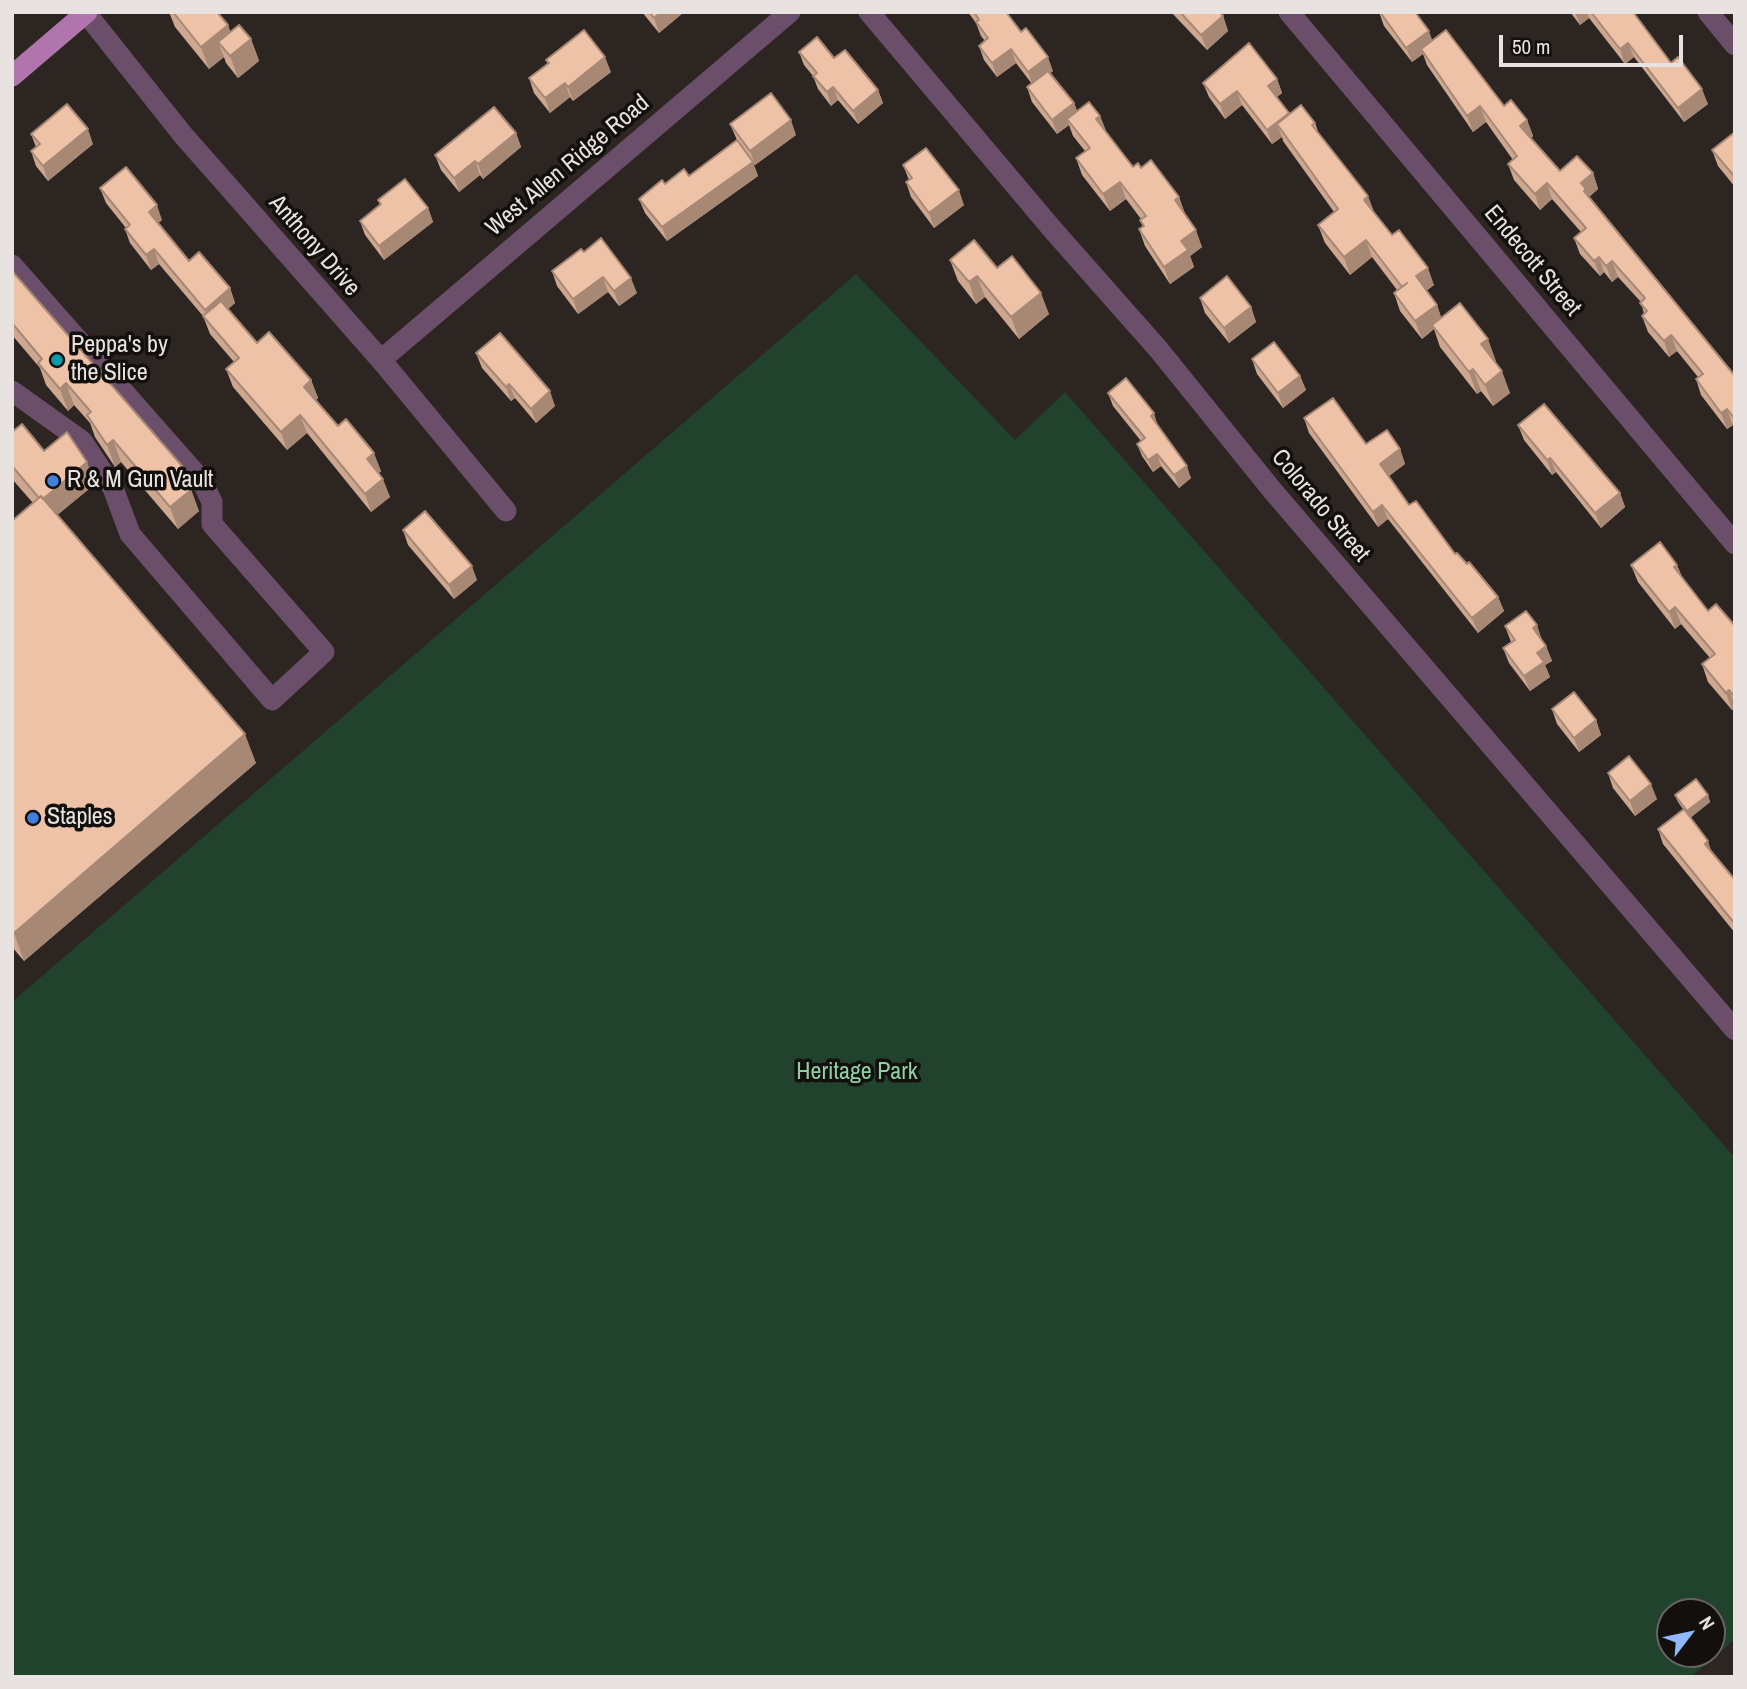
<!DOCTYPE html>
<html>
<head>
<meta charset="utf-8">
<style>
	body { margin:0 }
	#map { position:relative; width:1747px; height:1689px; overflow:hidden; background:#2d2521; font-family:"Archivo Narrow",sans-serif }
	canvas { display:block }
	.frame { position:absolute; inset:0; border:14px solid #e8e3e0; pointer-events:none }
	.north { position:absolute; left:1656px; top:1598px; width:70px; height:70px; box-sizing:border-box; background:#120f0d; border:2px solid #686461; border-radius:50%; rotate:58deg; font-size:19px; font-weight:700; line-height:28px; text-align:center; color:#e8e3e0 }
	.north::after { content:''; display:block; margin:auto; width:24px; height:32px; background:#8fb8fd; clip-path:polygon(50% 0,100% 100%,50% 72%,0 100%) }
	.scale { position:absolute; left:1499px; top:35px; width:184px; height:32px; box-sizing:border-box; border:4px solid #e8e3e0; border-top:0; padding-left:9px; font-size:21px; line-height:24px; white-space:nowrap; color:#e8e3e0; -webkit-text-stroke:5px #120f0d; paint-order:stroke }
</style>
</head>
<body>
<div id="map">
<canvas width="1747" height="1689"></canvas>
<div class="frame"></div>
<div class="north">N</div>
<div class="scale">50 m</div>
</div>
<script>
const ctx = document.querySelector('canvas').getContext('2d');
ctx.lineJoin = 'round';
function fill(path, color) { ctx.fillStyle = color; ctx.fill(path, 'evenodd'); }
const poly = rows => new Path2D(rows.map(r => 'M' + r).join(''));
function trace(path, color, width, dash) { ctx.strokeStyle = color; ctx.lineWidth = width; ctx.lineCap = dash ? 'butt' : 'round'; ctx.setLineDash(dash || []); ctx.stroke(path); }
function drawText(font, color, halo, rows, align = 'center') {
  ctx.font = font + ' "Archivo Narrow",sans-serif'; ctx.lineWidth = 7; ctx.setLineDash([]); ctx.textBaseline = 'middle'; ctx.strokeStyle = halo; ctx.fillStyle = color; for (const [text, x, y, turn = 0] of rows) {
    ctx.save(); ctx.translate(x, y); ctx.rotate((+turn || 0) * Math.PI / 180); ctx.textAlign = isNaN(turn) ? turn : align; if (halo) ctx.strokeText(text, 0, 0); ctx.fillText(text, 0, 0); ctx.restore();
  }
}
const green = poly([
	[856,274,1015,440,1065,392,1735,1158,1735,1639,1691,1677,12,1677,12,1002],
	[1670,1612,1712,1612,1712,1654,1670,1654]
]);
const minor = poly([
	[869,12,1053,230,1159,350,1272,490,1735,1030],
	[1289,12,1735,544],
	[1708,12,1735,45],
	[86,13,183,135,381,360,506,511],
	[12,265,202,481,212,502,212,524,324,652,272,700,130,534,113,488,82,441,12,391],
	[381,360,790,12]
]);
const major = poly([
	[12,76,87,12]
]);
const wall = poly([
	[169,12,223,12,219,15,228,25,230,32,251,39,259,61,238,78,226,63,224,57,209,69,175,27],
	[642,12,684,12,659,33],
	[968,12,1006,12,1021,32,1053,71,1050,73,1074,103,1077,111,1100,116,1106,132,1133,167,1141,168,1179,197,1185,214,1202,247,1190,256,1194,267,1170,284,1145,246,1139,229,1143,227,1140,220,1141,219,1126,199,1110,211,1082,175,1076,158,1085,151,1073,136,1069,125,1057,134,1032,102,1027,87,1032,84,1016,63,997,77,984,60,979,46,985,41,981,36,976,23],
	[1171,12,1219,12,1223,16,1228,31,1207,50],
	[1379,12,1433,40,1504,106,1527,120,1533,136,1531,138,1560,171,1593,173,1598,189,1589,197,1735,376,1735,427,1733,425,1727,429,1701,395,1696,379,1698,377,1677,351,1669,357,1648,332,1642,316,1644,314,1641,302,1618,277,1612,282,1604,272,1600,276,1580,254,1574,238,1581,232,1552,199,1540,210,1514,180,1508,164,1513,160,1486,122,1473,132,1427,65,1423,54,1412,62,1384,26],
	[1570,12,1633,12,1671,63,1708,104,1684,122,1634,57,1625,64,1589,18,1580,25],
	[799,52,834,58,878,90,883,103,858,124,838,100,831,106,818,89,813,76,804,65],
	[546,60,611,72,573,101,570,97,550,113,534,93,529,78,548,64],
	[1277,79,1282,93,1277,97,1289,114,1315,123,1319,134,1375,214,1434,285,1426,291,1437,305,1441,318,1496,361,1495,362,1510,393,1493,406,1481,391,1477,394,1440,347,1434,329,1422,339,1400,311,1394,293,1397,290,1372,257,1350,275,1325,243,1318,225,1334,212,1283,141,1282,137,1272,144,1242,105,1225,119,1209,97,1203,83],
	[730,124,796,135,755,165,753,163,758,176,667,241,645,213,639,199,665,184,689,176,737,140],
	[1735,132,1735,187,1718,166,1712,150],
	[516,133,521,147,483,179,480,175,459,192,441,170,435,155],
	[31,134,93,144,48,181,36,166,31,151,36,147],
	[903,165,964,205,934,228,911,197,906,182,909,180],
	[100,188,162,220,158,223,189,261,230,288,235,303,228,309,257,343,311,380,318,398,316,400,338,426,381,471,379,473,390,497,371,512,307,433,287,450,233,387,226,369,234,362,210,334,203,316,159,264,151,270,130,243,125,229,126,228,106,203],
	[378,200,428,208,433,222,384,260,365,235,360,221,380,205],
	[584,252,637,293,619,306,608,292,578,314,557,286,552,271],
	[950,260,997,268,1049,314,1019,339,985,297,976,304,958,281],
	[12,271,199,511,178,529,121,462,115,467,95,437,90,423,74,405,68,411,46,385,40,368,12,335],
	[1200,298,1251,307,1256,322,1229,343,1205,313],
	[476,353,555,406,536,423,515,398,511,401,482,368],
	[1252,359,1300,376,1306,390,1283,408,1257,374],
	[1108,393,1158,426,1191,478,1179,488,1161,466,1153,472,1142,456,1137,444,1141,441,1113,406],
	[1304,418,1366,444,1400,449,1405,464,1389,476,1409,505,1455,554,1467,564,1498,597,1504,611,1478,633,1388,519,1378,527,1309,433],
	[1518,425,1620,493,1625,507,1601,528,1556,472,1552,475,1524,440],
	[12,432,44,451,95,484,57,515,256,763,24,961,12,947,12,521,33,503,12,479],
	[403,530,477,580,454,599,408,545],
	[1631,565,1677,565,1682,577,1708,611,1735,626,1735,708,1732,710,1708,682,1702,664,1710,658,1681,624,1675,629,1638,582],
	[1505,626,1542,640,1546,646,1552,661,1545,665,1550,677,1530,691,1509,663,1503,648,1511,642],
	[1552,709,1596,720,1601,735,1579,752,1557,724],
	[1608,773,1657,799,1635,816,1613,788],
	[1675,795,1708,795,1710,802,1690,818,1712,853,1735,880,1735,933,1663,844,1658,829,1683,809,1678,802]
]);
const shadedWall = poly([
	[661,12,684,12,659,33,654,18],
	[1575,12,1587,12,1589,18,1580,25],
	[1223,16,1228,31,1207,50,1201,35],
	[228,25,236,47,218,42,224,57,209,69,201,47],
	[1429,31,1434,45,1421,49,1423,54,1412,62,1406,48],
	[251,39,259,61,238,78,230,56],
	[1628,43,1634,57,1625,64,1620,49],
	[1011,49,1016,63,997,77,992,63],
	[605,57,611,72,573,101,568,87],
	[1048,57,1053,71,1033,86,1028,72],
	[1277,79,1282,93,1273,100,1268,86],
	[565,83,570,97,550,113,545,98],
	[833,87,838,100,831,106,827,92],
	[1702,89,1708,104,1684,122,1678,108],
	[878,90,883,103,858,124,853,111],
	[1237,91,1242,105,1225,119,1220,104],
	[1074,103,1079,117,1067,119,1069,125,1057,134,1052,120],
	[1480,106,1486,122,1473,132,1467,116],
	[1289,113,1294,128,1277,124,1282,137,1272,144,1267,130],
	[1100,116,1107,133,1096,119],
	[791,120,796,135,755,165,750,151],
	[1527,120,1533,136,1526,142,1520,126],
	[88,129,93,144,48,181,43,166],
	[516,133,521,147,483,179,478,164],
	[475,161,480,175,459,192,454,178],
	[753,162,758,176,667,241,662,227],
	[1593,173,1598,189,1589,197,1590,207,1581,183],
	[1120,182,1126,199,1110,211,1103,194],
	[1547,183,1552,199,1540,210,1535,194],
	[959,190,964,205,934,228,929,213],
	[1368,196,1375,214,1364,200],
	[1179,197,1185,214,1175,200],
	[157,205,162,220,154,226,149,212],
	[428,208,433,222,384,260,379,246],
	[1196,230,1202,247,1190,256,1194,267,1170,284,1164,267,1181,241],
	[1366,240,1372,257,1350,275,1344,257],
	[154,249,159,264,151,270,146,255],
	[1599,257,1604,272,1600,276,1594,261],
	[1612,261,1618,277,1612,282,1606,266],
	[1428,268,1434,285,1422,294,1416,276],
	[977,276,985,297,976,304,969,282],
	[603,277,608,292,578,314,573,299],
	[631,278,637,293,619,306,614,291],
	[230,288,235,303,210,325,205,310],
	[1041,293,1049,314,1019,339,1011,317],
	[1437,305,1443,322,1432,325,1434,329,1422,339,1415,321],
	[1251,307,1256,322,1229,343,1224,328],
	[1671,335,1677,351,1669,357,1664,341],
	[1488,339,1496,361,1489,366,1481,344],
	[1473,369,1481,391,1477,394,1469,372],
	[1502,371,1510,393,1493,406,1485,385],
	[1300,376,1306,390,1283,408,1278,393],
	[311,380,318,398,311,405,304,387],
	[66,383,74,405,68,411,60,389],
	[509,384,515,398,511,401,506,387],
	[550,391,555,406,536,423,531,409],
	[1727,409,1733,425,1727,429,1721,413],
	[1154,413,1158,426,1151,416],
	[300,415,307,433,287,450,281,432],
	[113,440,121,462,115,467,107,445],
	[1400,449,1405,464,1385,478,1380,464],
	[374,453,381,471,374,477,367,459],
	[1157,454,1161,466,1153,472,1148,460],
	[1550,458,1556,472,1552,475,1547,460],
	[87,462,95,484,49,522,41,501],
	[1187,466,1191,478,1179,488,1174,475],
	[183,467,199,511,178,529,170,507],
	[383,479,390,497,371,512,365,494],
	[1620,493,1625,507,1601,528,1595,513],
	[1382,505,1388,519,1378,527,1373,512],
	[1677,565,1684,582,1674,567],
	[472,566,477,580,454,599,449,585],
	[1498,597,1504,611,1478,633,1472,618],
	[1675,607,1681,624,1675,629,1669,612],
	[1537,625,1542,640,1533,628],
	[1546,646,1552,661,1545,665,1550,677,1530,691,1524,676,1537,653],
	[1729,690,1735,705,1735,708,1732,710,1726,693],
	[1596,720,1601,735,1579,752,1574,738],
	[245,734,256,763,24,961,14,933],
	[1651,784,1657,799,1635,816,1630,801],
	[1708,795,1710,802,1690,818,1687,811],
	[1708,841,1713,856,1705,844]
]);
const building = poly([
	[173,12,217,12,228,25,201,47,173,12],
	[649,12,661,12,654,18,649,12],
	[974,12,1006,12,1021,32,1026,28,1048,57,1028,72,1011,49,992,63,979,46,988,38,976,22,979,20,974,12],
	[1180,12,1219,12,1223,16,1201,35,1180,12],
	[1380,12,1415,12,1429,31,1406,48,1380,12],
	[1591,12,1633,12,1671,63,1678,57,1702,89,1678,108,1628,43,1620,49,1591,12],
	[239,25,251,39,230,56,218,42,239,25],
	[584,30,605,57,568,87,565,83,545,98,529,78,549,63,546,60,584,30],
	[1446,30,1504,106,1511,100,1527,120,1520,126,1560,171,1577,156,1593,173,1581,183,1586,189,1584,191,1735,376,1735,419,1727,409,1721,413,1696,379,1703,374,1671,335,1664,341,1642,316,1647,311,1640,303,1645,298,1612,261,1606,266,1599,257,1594,261,1574,238,1586,228,1547,183,1535,194,1508,164,1517,156,1480,106,1467,116,1421,49,1446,30],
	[817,37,834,58,845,50,878,90,853,111,833,87,827,92,813,76,817,73,799,52,817,37],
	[1249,43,1277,79,1268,86,1289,113,1267,130,1237,91,1220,104,1203,83,1249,43],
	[1048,71,1074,103,1052,120,1027,87,1048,71],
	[771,93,791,120,750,151,730,124,771,93],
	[1089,102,1100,116,1096,119,1133,167,1138,163,1141,168,1151,160,1179,197,1175,200,1196,230,1181,241,1188,250,1164,267,1139,229,1144,226,1140,220,1146,216,1120,182,1103,194,1076,158,1090,148,1067,119,1089,102],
	[67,104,88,129,43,166,31,151,40,144,31,134,67,104],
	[1301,105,1315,123,1312,125,1368,196,1364,200,1392,235,1399,230,1428,268,1416,276,1437,305,1415,321,1394,293,1407,283,1402,287,1366,240,1344,257,1318,225,1338,209,1277,124,1301,105],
	[494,107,516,133,478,164,475,161,454,178,435,155,494,107],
	[1735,132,1735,177,1712,150,1735,132],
	[737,140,753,162,662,227,639,199,662,180,665,184,684,169,689,176,737,140],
	[926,148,959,190,929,213,906,182,912,178,903,165,926,148],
	[126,167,157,205,149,212,189,261,199,252,230,288,205,310,154,249,146,255,125,229,130,225,100,188,126,167],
	[405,179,428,208,379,246,360,221,381,204,378,200,405,179],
	[601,238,631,278,614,291,603,277,573,299,552,271,581,249,584,252,601,238],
	[974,240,997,268,1012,256,1041,293,1011,317,977,276,969,282,950,260,974,240],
	[12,271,183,467,191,490,170,507,113,440,107,445,87,415,91,412,66,383,60,389,38,363,42,359,12,323,12,271],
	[1227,276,1251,307,1224,328,1200,298,1227,276],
	[221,301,257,343,269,332,311,380,304,387,338,426,346,419,374,453,367,459,383,479,365,494,300,415,281,432,226,369,239,358,203,316,221,301],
	[1460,303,1488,339,1481,344,1502,371,1485,385,1473,369,1469,372,1432,325,1460,303],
	[500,333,550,391,531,409,509,384,506,387,476,353,500,333],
	[1274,342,1300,376,1278,393,1252,359,1274,342],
	[1126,378,1154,413,1151,416,1187,466,1174,475,1157,454,1148,460,1137,444,1145,438,1108,393,1126,378],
	[1333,398,1366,444,1387,430,1400,449,1380,464,1409,505,1416,501,1455,554,1457,553,1467,564,1469,562,1498,597,1472,618,1382,505,1373,512,1304,418,1333,398],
	[1544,404,1620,493,1595,513,1550,458,1547,460,1518,425,1544,404],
	[22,424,44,451,67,432,87,462,43,499,41,496,39,498,12,466,12,432,22,424],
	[41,496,245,734,14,933,12,931,12,521,41,496],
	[425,511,472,566,449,585,403,530,425,511],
	[1660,542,1677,565,1674,567,1708,611,1716,604,1735,626,1735,697,1729,690,1726,693,1702,664,1715,654,1675,607,1669,612,1631,565,1660,542],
	[1526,611,1537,625,1533,628,1546,646,1537,653,1544,662,1524,676,1503,648,1515,640,1505,626,1526,611],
	[1574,692,1596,720,1574,738,1552,709,1574,692],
	[1629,756,1651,784,1630,801,1608,773,1629,756],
	[1696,779,1708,795,1687,811,1675,795,1696,779],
	[1684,809,1708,841,1705,844,1735,880,1735,924,1658,829,1684,809]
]);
const markers = [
	[57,360,7,"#0f9aa8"],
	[53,481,7,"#3f7fe0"],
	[33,818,7,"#3f7fe0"]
];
const streetNames = [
	["West Allen Ridge Road",568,166,-40],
	["Anthony Drive",314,246,49],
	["Endecott Street",1532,261,50],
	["Colorado Street",1320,506,50]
];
const poiNames = [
	["Peppa's by",71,346],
	["the Slice",71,374],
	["R & M Gun Vault",67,481],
	["Staples",47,818]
];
const parkNames = [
	["Heritage Park",857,1073]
];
fill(green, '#21422d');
trace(minor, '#6b4f6a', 21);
trace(major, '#af75ac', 21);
fill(wall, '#cda790');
fill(shadedWall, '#a78875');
fill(building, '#eec2a7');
trace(building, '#a78875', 2);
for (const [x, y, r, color] of markers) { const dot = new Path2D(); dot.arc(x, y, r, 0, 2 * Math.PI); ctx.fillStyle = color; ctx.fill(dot); trace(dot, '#120f0d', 2.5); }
drawText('24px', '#e8e3e0', '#120f0d', streetNames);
drawText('24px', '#e8e3e0', '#120f0d', poiNames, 'left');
drawText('24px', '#8ed0a3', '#120f0d', parkNames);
</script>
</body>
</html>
